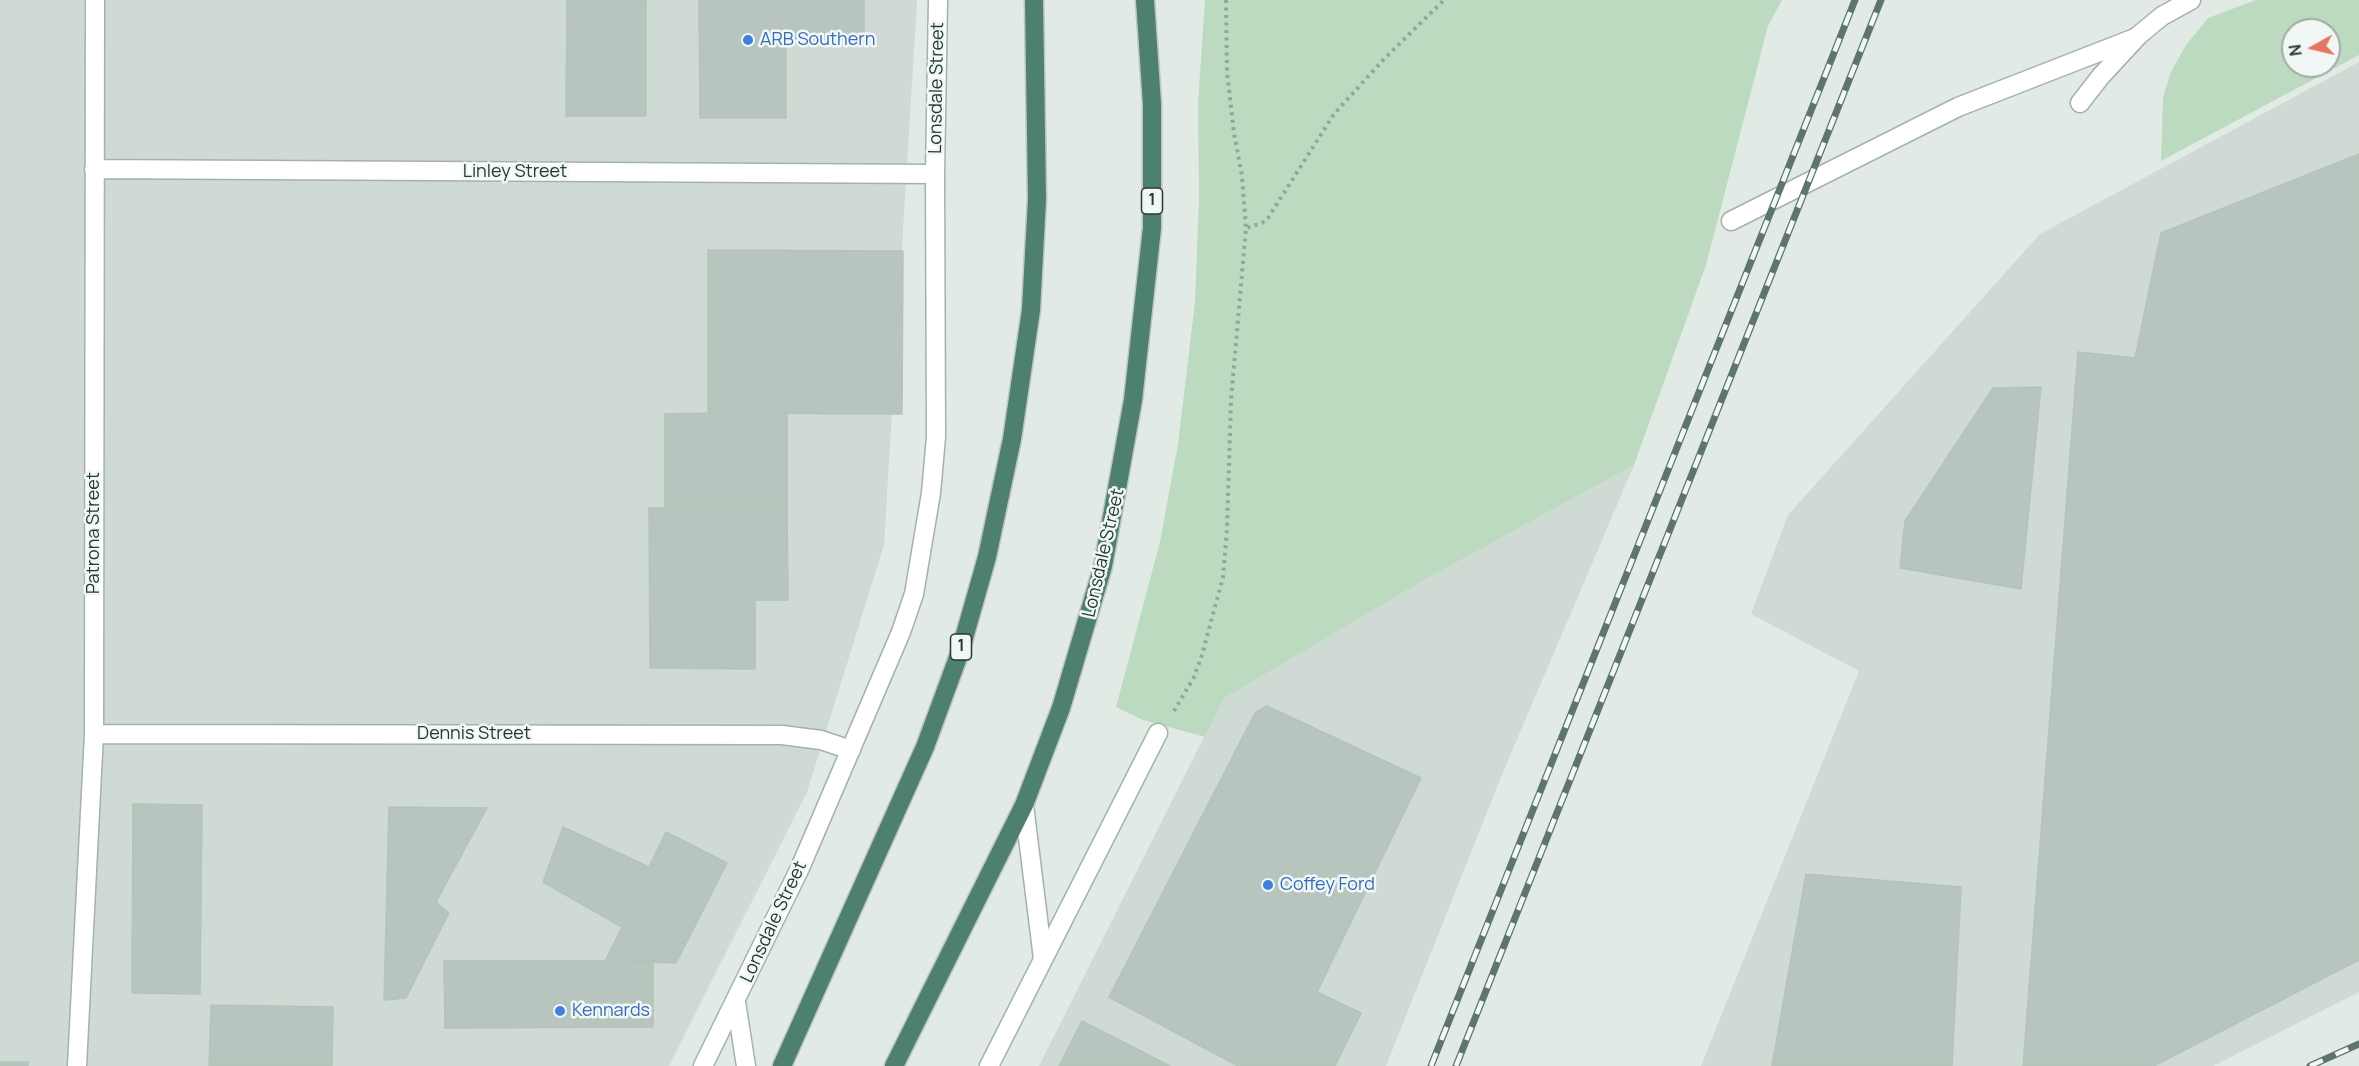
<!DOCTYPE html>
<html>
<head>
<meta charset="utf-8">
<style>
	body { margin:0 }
	#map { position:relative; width:2359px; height:1066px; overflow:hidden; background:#e1eae5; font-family:Manrope,sans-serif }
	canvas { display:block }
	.north { position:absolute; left:2281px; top:18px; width:60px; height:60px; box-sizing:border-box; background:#f1f7f4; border:2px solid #9faba6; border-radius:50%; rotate:262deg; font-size:16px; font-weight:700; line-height:24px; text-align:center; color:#233a31 }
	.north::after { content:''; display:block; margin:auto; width:21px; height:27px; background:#e77363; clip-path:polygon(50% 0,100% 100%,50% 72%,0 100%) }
</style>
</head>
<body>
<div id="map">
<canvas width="2359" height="1066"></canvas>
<div class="north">N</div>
</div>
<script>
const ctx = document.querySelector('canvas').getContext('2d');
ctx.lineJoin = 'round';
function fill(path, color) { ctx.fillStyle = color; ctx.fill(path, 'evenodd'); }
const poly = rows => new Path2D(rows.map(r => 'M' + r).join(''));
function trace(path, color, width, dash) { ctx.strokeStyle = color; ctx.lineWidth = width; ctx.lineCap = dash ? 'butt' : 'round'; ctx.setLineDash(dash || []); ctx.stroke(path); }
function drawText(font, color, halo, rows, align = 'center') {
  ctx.font = font + ' Manrope,sans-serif'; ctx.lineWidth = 5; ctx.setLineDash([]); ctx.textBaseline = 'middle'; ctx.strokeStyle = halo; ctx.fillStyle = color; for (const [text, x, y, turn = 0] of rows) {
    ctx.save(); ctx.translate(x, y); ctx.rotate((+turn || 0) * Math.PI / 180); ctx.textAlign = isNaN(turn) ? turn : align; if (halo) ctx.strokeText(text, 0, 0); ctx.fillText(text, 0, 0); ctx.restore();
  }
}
const built = poly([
	[0,0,917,0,884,545,807,792,669,1066,0,1066],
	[2359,62,2359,992,2213,1066,1701,1066,1859,671,1751,614,1788,515,2040,234],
	[1634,465,1501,777,1386,1066,1039,1066,1223,699,1428,578]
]);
const green = poly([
	[1205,0,1782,0,1768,26,1706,265,1634,465,1428,578,1223,699,1205,737,1143,720,1116,707,1160,542,1178,444,1195,302,1199,198,1198,103],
	[2256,0,2359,0,2359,55,2161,161,2163,97,2171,72,2186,45,2208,18],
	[2293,30,2329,30,2329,66,2293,66]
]);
const building = poly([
	[567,0,646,0,646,116,566,116,567,0],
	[699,0,864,0,864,40,786,40,786,118,700,118,699,0],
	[2359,154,2359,960,2154,1066,2023,1066,2078,352,2135,358,2161,233,2359,154],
	[708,250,903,251,902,414,708,413,708,250],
	[2041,387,2021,589,1900,568,1905,521,1993,388,2041,387],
	[708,413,787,413,787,508,665,508,665,414,708,413],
	[649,508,787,508,788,600,755,600,755,669,650,668,649,508],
	[1267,706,1421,778,1317,992,1361,1013,1335,1066,1238,1066,1109,997,1255,713,1267,706],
	[133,804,202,805,200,994,132,993,133,804],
	[389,807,487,808,436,902,449,913,406,998,384,1000,389,807],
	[563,827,649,867,666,832,727,863,676,963,605,961,622,927,543,882,563,827],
	[1806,874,1961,887,1952,1066,1772,1066,1806,874],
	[444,961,653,961,653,1027,445,1028,444,961],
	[211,1005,333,1007,332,1066,209,1066,211,1005],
	[1082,1021,1170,1066,1059,1066,1082,1021],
	[0,1062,28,1062,28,1066,0,1066,0,1062]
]);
const path = poly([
	[1226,0,1227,72,1234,133,1242,176,1246,228],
	[1174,711,1194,677,1202,655,1223,577,1227,529,1231,400,1246,228,1262,223,1268,218,1334,114,1384,59,1444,0]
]);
const service = poly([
	[1731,221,1958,107,2135,38],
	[1024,805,1043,959],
	[736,1002,746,1066]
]);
const minor = poly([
	[2080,103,2101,76,2139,35,2162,16,2191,0],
	[94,169,935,174],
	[94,734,782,735,821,740,851,750],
	[77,1066,94,734,95,0],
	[703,1066,800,868,901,632,914,594,931,493,936,437,935,174,938,0],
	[989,1066,1158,733]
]);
const trunk = poly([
	[782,1066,925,747,960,652,987,557,1012,439,1031,310,1037,199,1034,0],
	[894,1066,1024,805,1061,708,1103,566,1133,400,1152,228,1152,104,1145,0]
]);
const rail = poly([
	[1431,1066,1855,0],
	[1456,1066,1881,0],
	[2310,1066,2359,1044]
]);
const markers = [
	[748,40,6,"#3f7fe0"],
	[1268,885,6,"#3f7fe0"],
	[560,1011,6,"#3f7fe0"]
];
const shields = [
	[1152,201,21],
	[961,647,21]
];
const shieldNames = [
	["1",1152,201],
	["1",961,647]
];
const shopNames = [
	["ARB Southern",760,40],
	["Coffey Ford",1280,885],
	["Kennards",572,1011]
];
const streetNames = [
	["Lonsdale Street",937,88,-89],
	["Linley Street",515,172],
	["Patrona Street",94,533,-90],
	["Lonsdale Street",1104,553,-77],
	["Dennis Street",474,734],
	["Lonsdale Street",774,922,-65]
];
fill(built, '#cfdad4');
fill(green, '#bcdac0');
fill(building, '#b7c5be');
trace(building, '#b4c3bb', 1.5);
trace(service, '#a4b2ab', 21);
trace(minor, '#a4b2ab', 21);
trace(trunk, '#bdc4c1', 21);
trace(path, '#84ac9a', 4, [3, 4.5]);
trace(service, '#fff', 18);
trace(minor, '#fff', 18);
trace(trunk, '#4d806e', 18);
trace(rail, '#5d756c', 7);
trace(rail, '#f1f7f4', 4.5, [14]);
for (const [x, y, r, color] of markers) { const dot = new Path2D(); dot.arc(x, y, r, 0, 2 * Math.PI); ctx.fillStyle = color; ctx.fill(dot); trace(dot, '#f1f7f4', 2); }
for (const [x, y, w] of shields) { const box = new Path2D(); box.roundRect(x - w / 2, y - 13, w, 26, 4.5); ctx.fillStyle = '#f1f7f4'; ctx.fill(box); trace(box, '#233a31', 1.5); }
drawText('bold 16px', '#233a31', null, shieldNames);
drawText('18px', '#366cbe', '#f1f7f4', shopNames, 'left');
drawText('18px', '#233a31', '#f1f7f4', streetNames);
</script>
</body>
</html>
